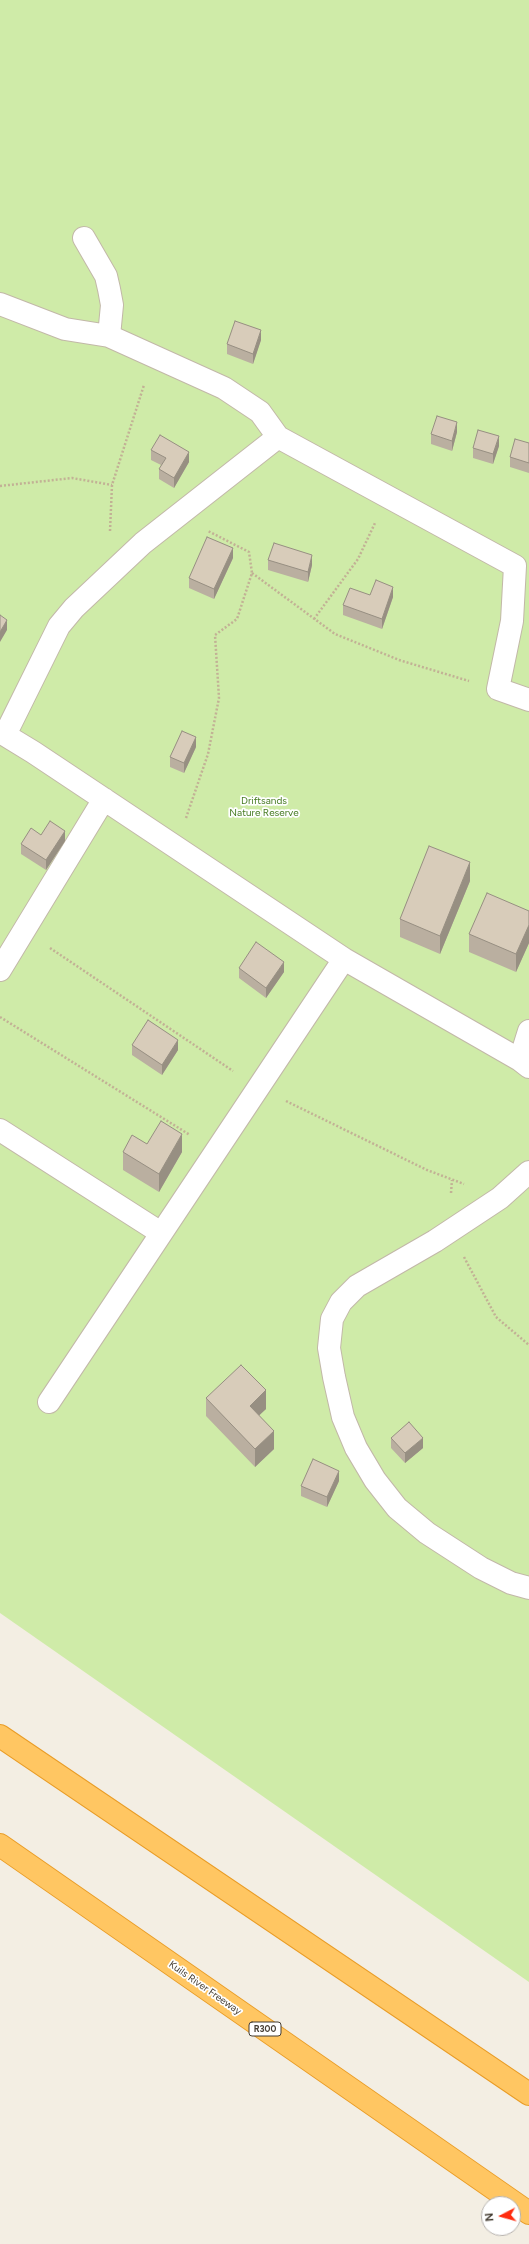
<!DOCTYPE html>
<html>
<head>
<meta charset="utf-8">
<style>
	body { margin:0 }
	#map { position:relative; width:529px; height:2244px; overflow:hidden; background:#f3eee3; font-family:Figtree,sans-serif }
	canvas { display:block }
	.north { position:absolute; left:481px; top:2196px; width:40px; height:40px; box-sizing:border-box; background:#fff; border:1px solid #b5b1ad; border-radius:50%; rotate:264deg; font-size:11px; font-weight:700; line-height:16px; text-align:center; color:#453d33 }
	.north::after { content:''; display:block; margin:auto; width:14px; height:18px; background:#ff2c0e; clip-path:polygon(50% 0,100% 100%,50% 72%,0 100%) }
</style>
</head>
<body>
<div id="map">
<canvas width="529" height="2244"></canvas>
<div class="north">N</div>
</div>
<script>
const ctx = document.querySelector('canvas').getContext('2d');
ctx.lineJoin = 'round';
function fill(path, color) { ctx.fillStyle = color; ctx.fill(path, 'evenodd'); }
const poly = rows => new Path2D(rows.map(r => 'M' + r).join(''));
function trace(path, color, width, dash) { ctx.strokeStyle = color; ctx.lineWidth = width; ctx.lineCap = dash ? 'butt' : 'round'; ctx.setLineDash(dash || []); ctx.stroke(path); }
function drawText(font, color, halo, rows, align = 'center') {
  ctx.font = font + ' Figtree,sans-serif'; ctx.lineWidth = 3.5; ctx.setLineDash([]); ctx.textBaseline = 'middle'; ctx.strokeStyle = halo; ctx.fillStyle = color; for (const [text, x, y, turn = 0] of rows) {
    ctx.save(); ctx.translate(x, y); ctx.rotate((+turn || 0) * Math.PI / 180); ctx.textAlign = isNaN(turn) ? turn : align; if (halo) ctx.strokeText(text, 0, 0); ctx.fillText(text, 0, 0); ctx.restore();
  }
}
const green = poly([
	[0,0,529,0,529,1982,0,1613]
]);
const path = poly([
	[0,486,72,478,112,485],
	[110,531,112,485,144,385],
	[252,573,335,634,399,660,469,681],
	[314,619,358,559,375,523],
	[186,818,208,754,219,698,215,635,237,619,252,573,249,552,208,531],
	[50,948,233,1071],
	[0,1017,190,1135],
	[286,1101,427,1170,464,1184],
	[451,1193,452,1180],
	[464,1257,496,1317,529,1345]
]);
const minor = poly([
	[84,238,106,276,109,289,112,305,109,336],
	[0,304,65,329,109,336,224,388,260,412,278,437,515,566,512,621,498,689,529,700],
	[0,732,33,752,344,959,520,1060,529,1067],
	[5,735,59,626,74,608,143,543,278,437],
	[0,970,104,799],
	[520,1060,529,1031],
	[0,1130,161,1233],
	[529,1172,500,1198,435,1241,357,1286,341,1302,332,1319,329,1348,334,1377,343,1417,356,1448,375,1480,397,1508,427,1533,481,1568,511,1583,529,1588],
	[49,1402,344,959]
]);
const highway = poly([
	[0,1736,529,2094],
	[0,1845,529,2213]
]);
const wall = poly([
	[261,340,253,364,227,354,227,344],
	[457,432,452,451,431,444,431,434],
	[529,443,529,473,510,467,510,457],
	[499,446,493,464,473,458,473,448],
	[151,450,189,462,174,488,159,479,159,469,161,465,151,460],
	[233,558,214,599,189,588,189,578],
	[268,560,312,565,308,582,268,570],
	[370,595,393,597,382,629,343,615,343,605],
	[196,747,184,773,170,767,170,757],
	[41,835,65,841,46,870,21,854,21,844],
	[470,881,440,954,400,937,400,919],
	[529,911,529,943,516,972,469,952,469,934],
	[239,968,284,972,266,998,239,978],
	[132,1045,178,1050,162,1075,132,1055],
	[147,1144,182,1152,159,1192,123,1170,123,1152],
	[206,1398,266,1409,259,1415,274,1449,255,1467,206,1416],
	[391,1438,423,1448,405,1463,391,1448],
	[339,1481,327,1507,301,1496,301,1486]
]);
const shadedWall = poly([
	[261,330,261,340,253,364,253,354],
	[457,422,457,432,452,451,452,441],
	[499,436,499,446,493,464,493,454],
	[189,452,189,462,174,488,174,478],
	[233,548,233,558,214,599,214,589],
	[312,555,312,565,308,582,308,572],
	[393,587,393,597,382,629,382,619],
	[7,620,7,630,0,642,0,632],
	[196,737,196,747,184,773,184,763],
	[65,831,65,841,46,870,46,860],
	[470,862,470,881,440,954,440,936],
	[529,925,529,943,516,972,516,954],
	[284,962,284,972,266,998,266,988],
	[178,1040,178,1050,162,1075,162,1065],
	[182,1134,182,1152,159,1192,159,1174],
	[266,1390,266,1409,250,1424,250,1406],
	[274,1431,274,1449,255,1467,255,1449],
	[423,1438,423,1448,405,1463,405,1453],
	[339,1471,339,1481,327,1507,327,1497]
]);
const building = poly([
	[235,321,261,330,253,354,227,344,235,321],
	[437,416,457,422,452,441,431,434,437,416],
	[478,430,499,436,493,454,473,448,478,430],
	[160,435,189,452,174,478,159,469,166,458,151,450,160,435],
	[515,439,529,443,529,463,510,457,515,439],
	[207,537,233,548,214,589,189,578,207,537],
	[274,543,312,555,308,572,268,560,274,543],
	[376,580,393,587,382,619,343,605,350,588,370,595,376,580],
	[0,615,7,620,0,632,0,615],
	[182,731,196,737,184,763,170,757,182,731],
	[50,821,65,831,46,860,21,844,31,828,41,835,50,821],
	[429,846,470,862,440,936,400,919,429,846],
	[487,893,529,911,529,925,516,954,469,934,487,893],
	[256,942,284,962,266,988,239,968,256,942],
	[148,1020,178,1040,162,1065,132,1045,148,1020],
	[161,1121,182,1134,159,1174,123,1152,132,1135,147,1144,161,1121],
	[241,1365,266,1390,250,1406,274,1431,255,1449,206,1398,241,1365],
	[409,1422,423,1438,405,1453,391,1438,409,1422],
	[313,1459,339,1471,327,1497,301,1486,313,1459]
]);
const shields = [
	[265,2029,32]
];
const shieldNames = [
	["R300",265,2029]
];
const parkNames = [
	["Driftsands",264,801],
	["Nature Reserve",264,813]
];
const streetNames = [
	["Kuils River Freeway",205,1988,35]
];
fill(green, '#cfeba8');
trace(minor, '#c2b8a8', 24);
trace(highway, '#e99c26', 24);
trace(path, '#c2b195', 2.5, [2, 2]);
trace(minor, '#fff', 22);
trace(highway, '#ffc662', 22);
fill(wall, '#baafa0');
fill(shadedWall, '#978f82');
fill(building, '#d8ccba');
trace(building, '#978f82', 1);
for (const [x, y, w] of shields) { const box = new Path2D(); box.roundRect(x - w / 2, y - 7, w, 14, 3); ctx.fillStyle = '#fff'; ctx.fill(box); trace(box, '#453d33', 1); }
drawText('bold 9px', '#453d33', null, shieldNames);
drawText('10px', '#467b22', '#fff', parkNames);
drawText('10px', '#453d33', '#fff', streetNames);
</script>
</body>
</html>
